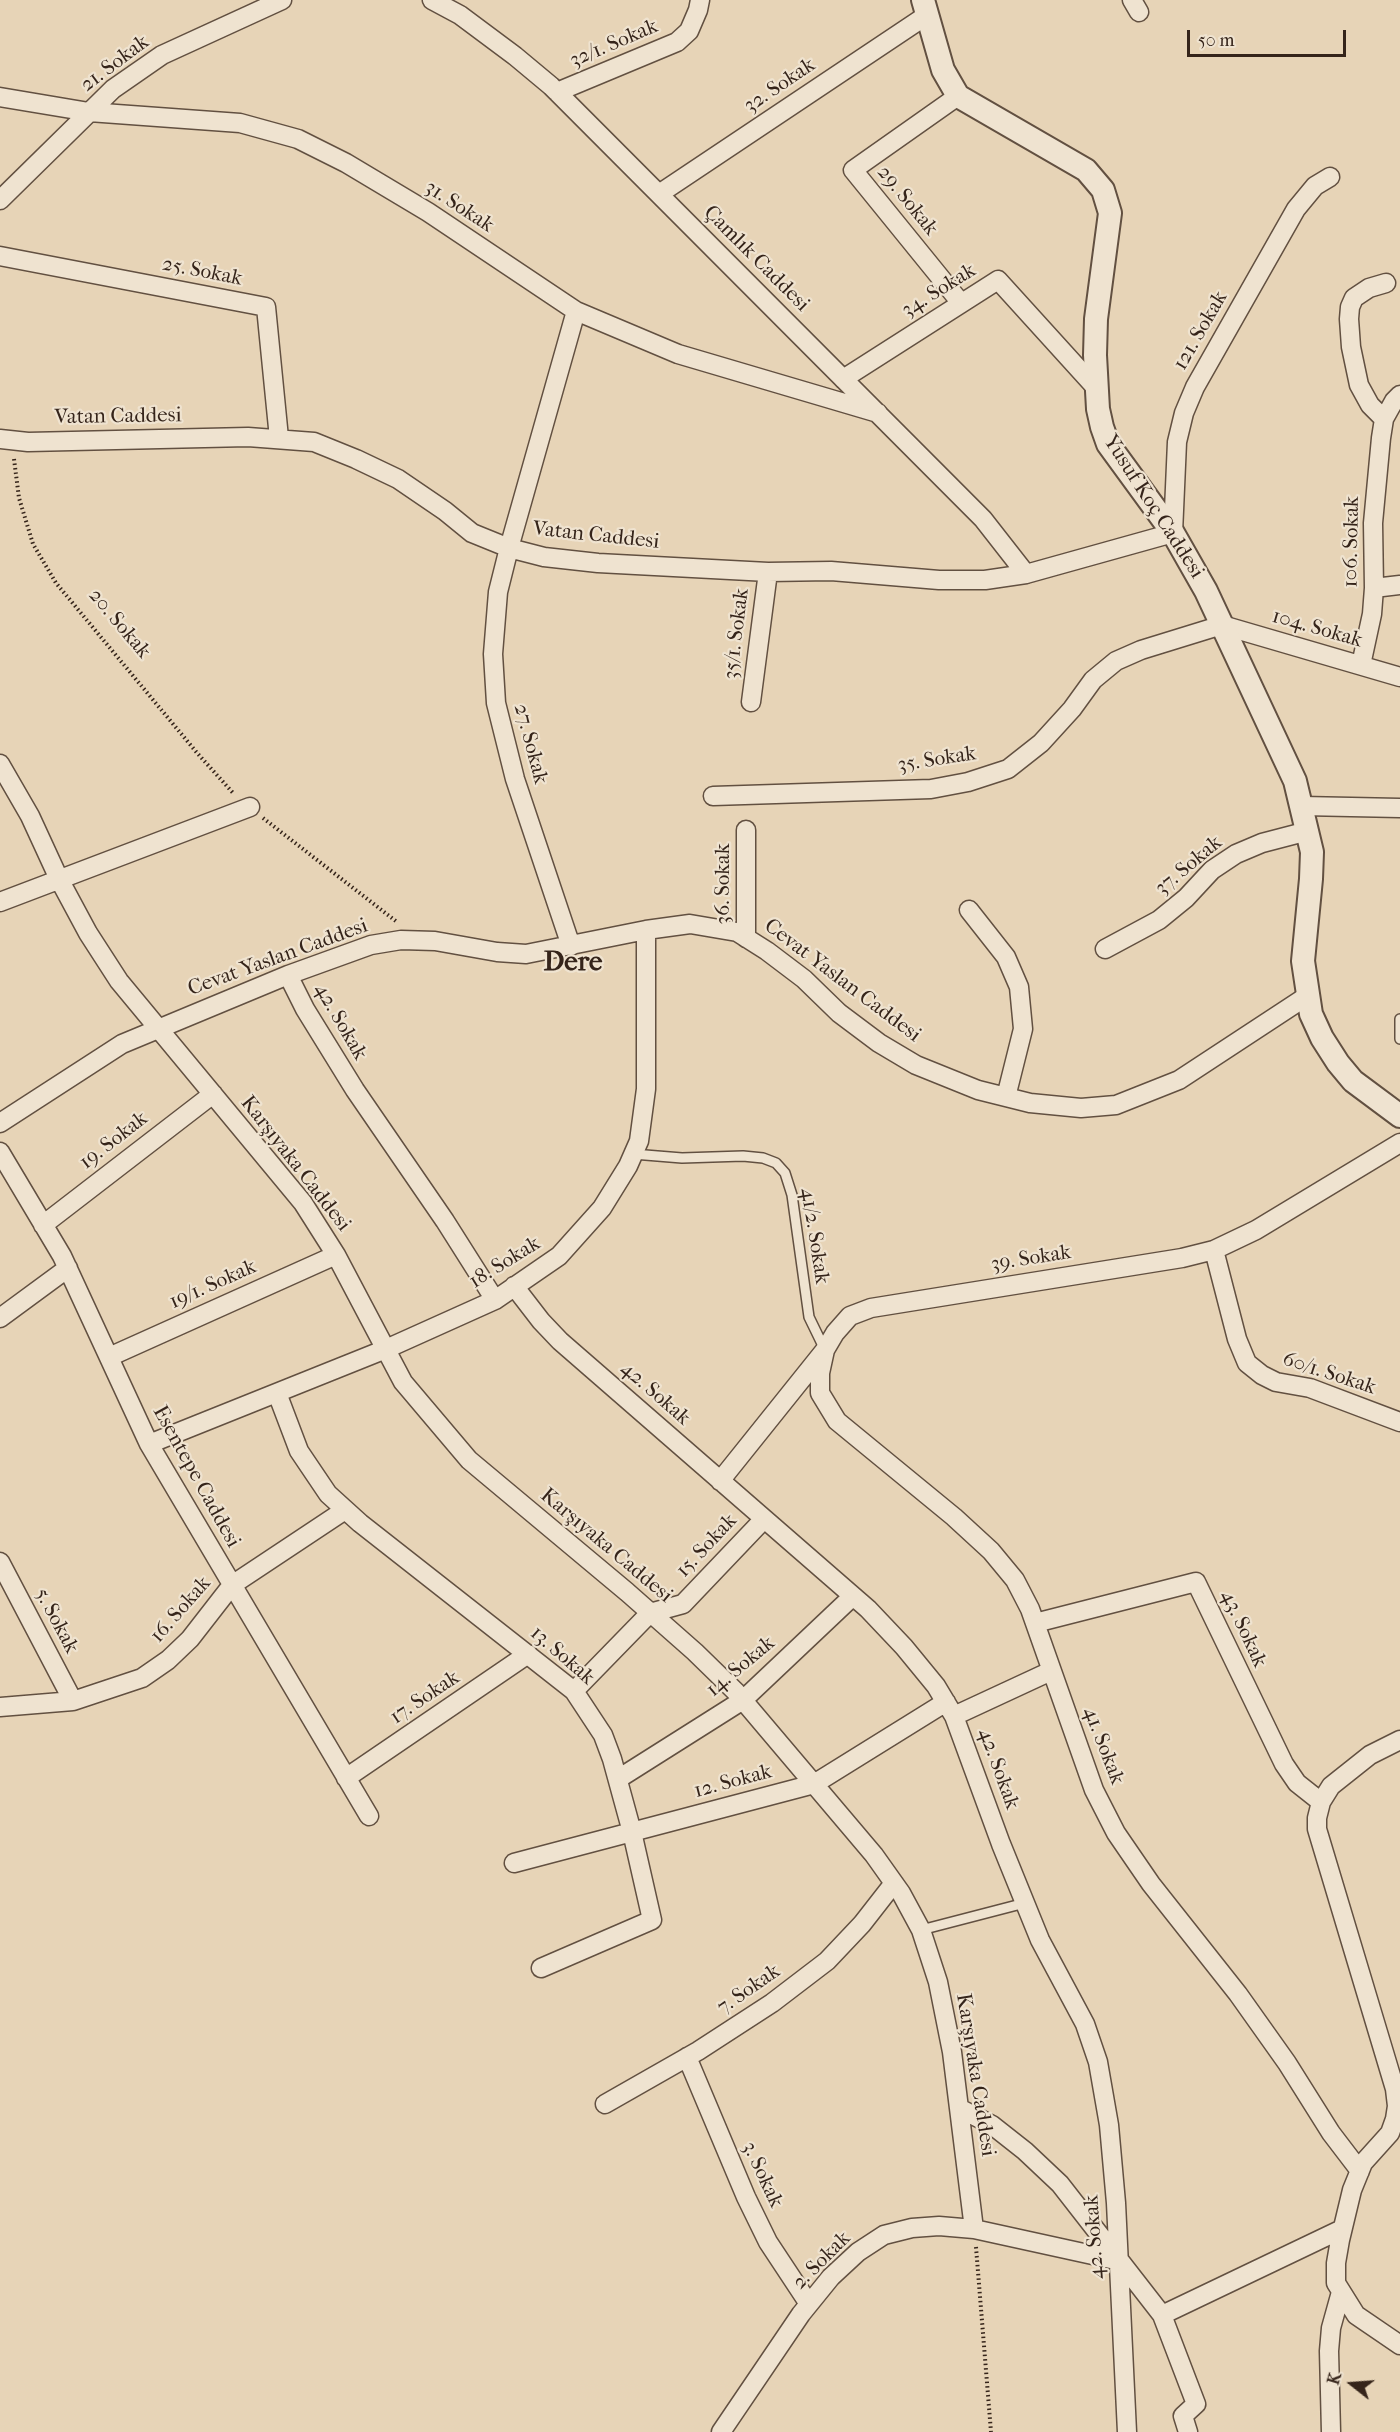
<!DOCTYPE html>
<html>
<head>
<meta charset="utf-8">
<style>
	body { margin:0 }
	#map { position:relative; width:1400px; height:2432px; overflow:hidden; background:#e7d4b7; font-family:"IM FELL French Canon",serif }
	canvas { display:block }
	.north { position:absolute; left:1322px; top:2354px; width:60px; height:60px; -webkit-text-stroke:4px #efe3d0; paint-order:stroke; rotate:287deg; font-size:16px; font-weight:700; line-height:24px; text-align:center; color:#35241a }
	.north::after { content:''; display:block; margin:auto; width:21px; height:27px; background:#35241a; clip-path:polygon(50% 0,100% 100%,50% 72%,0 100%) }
	.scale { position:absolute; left:1187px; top:30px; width:159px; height:27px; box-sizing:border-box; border:3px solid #35241a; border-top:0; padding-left:8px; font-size:18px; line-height:21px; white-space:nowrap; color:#35241a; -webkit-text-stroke:4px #efe3d0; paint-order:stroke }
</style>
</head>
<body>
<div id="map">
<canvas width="1400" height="2432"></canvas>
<div class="north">K</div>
<div class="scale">50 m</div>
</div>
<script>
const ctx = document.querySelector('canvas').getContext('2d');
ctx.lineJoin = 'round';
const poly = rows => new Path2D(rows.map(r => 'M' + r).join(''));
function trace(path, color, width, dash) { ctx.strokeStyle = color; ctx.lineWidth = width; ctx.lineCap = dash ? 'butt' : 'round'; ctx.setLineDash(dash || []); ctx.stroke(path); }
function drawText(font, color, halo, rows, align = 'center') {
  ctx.font = font + ' "IM FELL French Canon",serif'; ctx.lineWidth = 4.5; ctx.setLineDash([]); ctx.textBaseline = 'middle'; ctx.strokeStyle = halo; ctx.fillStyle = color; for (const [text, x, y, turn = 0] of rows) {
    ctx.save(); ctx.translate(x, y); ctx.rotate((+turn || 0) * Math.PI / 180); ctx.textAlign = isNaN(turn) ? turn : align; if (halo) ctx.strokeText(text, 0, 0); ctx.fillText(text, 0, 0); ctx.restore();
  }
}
const path = poly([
	[14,459,19,498,33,544,56,583,198,754,234,794],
	[263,818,397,922],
	[976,2247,991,2432]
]);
const service = poly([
	[1400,1019,1400,1039],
	[633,1154,682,1158,743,1156,763,1158,776,1163,785,1173,792,1195,809,1317,825,1350],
	[921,1930,1025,1903]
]);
const minor = poly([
	[432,0,460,15,515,56,551,86,983,519,1026,574],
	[1132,0,1139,12],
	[557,92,677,42,689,31,698,10,700,0],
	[958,96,853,170,961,303],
	[0,97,89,112,240,123,298,139,346,163,428,212,576,311,678,354,878,413],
	[659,194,927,15],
	[0,200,113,89,162,55,282,0],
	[0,256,266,307,279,438],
	[843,379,998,280,1096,388],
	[1384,419,1370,405,1359,385,1351,347,1349,319,1350,307,1354,298,1369,288,1386,283],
	[0,439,28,442,248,437,314,442,356,459,398,479,445,511,472,533,509,548,544,557,598,563,768,572,831,571,939,580,985,580,1026,574,1173,533,1177,442,1184,413,1195,387,1296,209,1315,186,1330,177],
	[1374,588,1400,585],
	[1361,665,1372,614,1374,588,1373,523,1381,438,1384,419,1394,401,1400,395],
	[751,702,768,572],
	[0,764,30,816,59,879,88,933,119,981,303,1203,336,1255,403,1382,469,1460,627,1592,695,1652,736,1692,874,1855,901,1893,921,1930,938,1982,952,2052,974,2229],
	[713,796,931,789,968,782,1008,769,1041,743,1072,709,1093,680,1116,661,1141,650,1222,625,1400,677],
	[1302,806,1400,808],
	[0,902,250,807],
	[969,910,1006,957,1019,987,1023,1029,1006,1097],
	[746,938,746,830],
	[571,946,515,779,496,703,493,654,498,592,509,548,576,311],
	[1105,949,1159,920,1186,898,1212,870,1236,854,1262,843,1308,831],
	[288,975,305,1009,355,1090,445,1221,495,1300],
	[0,1123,122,1044,288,975,371,945,401,940,435,941,497,952,526,954,646,930,690,924,737,932,767,951,804,979,839,1013,879,1043,916,1065,978,1090,1030,1103,1081,1108,1116,1105,1179,1080,1307,996],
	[0,1152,62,1256,149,1444,369,1816],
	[43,1225,213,1094],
	[1214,1250,1237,1339,1247,1363,1262,1375,1276,1382,1310,1388,1400,1422],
	[514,1286,541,1321,560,1341,868,1609,904,1647,936,1686,954,1716,1001,1844,1040,1940,1085,2024,1098,2062,1109,2125,1116,2203,1127,2432],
	[0,1318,68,1268],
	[825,1350,820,1373,820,1393,837,1421,954,1517,991,1551,1015,1580,1030,1609,1094,1790,1116,1833,1151,1884,1238,1994,1287,2063,1331,2133,1360,2171],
	[109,1357,336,1255],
	[277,1393,299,1451,328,1494,360,1523,574,1691,603,1735,612,1759,632,1832,652,1920,541,1968],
	[149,1444,386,1349,495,1300,559,1256,602,1208,628,1166,639,1141,646,1089,646,930],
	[720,1481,825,1350,835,1333,850,1316,871,1308,1182,1258,1214,1250,1256,1230,1400,1143],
	[0,1562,73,1701],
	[1035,1623,1196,1582,1284,1764,1297,1783,1321,1802],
	[574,1691,650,1613,683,1604,764,1519],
	[0,1707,73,1701,142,1678,168,1660,190,1639,232,1585,345,1510],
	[954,1716,1051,1671],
	[1400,1740,1370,1755,1331,1786,1321,1802,1317,1818,1317,1829,1395,2089,1397,2106,1395,2119,1390,2133,1363,2163,1352,2190,1340,2240,1336,2263,1336,2283,1356,2315,1400,2345],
	[346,1778,528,1654],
	[618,1779,743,1700,853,1596],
	[514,1863,814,1784,946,1702],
	[687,2057,746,2197,768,2242,809,2304],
	[605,2104,698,2051,772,2003,827,1961,862,1924,894,1883],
	[959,2108,992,2125,1025,2151,1060,2184,1120,2261],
	[1162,2315,1196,2404,1183,2416,1188,2432],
	[721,2432,801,2314,831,2277,858,2252,884,2235,912,2228,939,2226,974,2229,1120,2261,1162,2315,1342,2229],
	[1331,2432,1329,2351,1331,2328,1341,2292]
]);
const tertiary = poly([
	[923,0,943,70,958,96,1086,170,1103,190,1110,213,1096,319,1095,355,1098,409,1102,427,1108,444,1173,533,1206,591,1295,781,1312,852,1311,879,1303,961,1311,1014,1322,1038,1338,1063,1353,1081,1400,1116]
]);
const streetNames = [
	["32/1. Sokak",614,44,-23],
	["21. Sokak",115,64,-37],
	["32. Sokak",780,86,-34],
	["29. Sokak",907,201,51],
	["31. Sokak",459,207,33],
	["Çamlık Caddesi",756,259,45],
	["25. Sokak",202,272,11],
	["34. Sokak",939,291,-32],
	["121. Sokak",1201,331,-60],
	["Vatan Caddesi",118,417,-1],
	["Yusuf Koç Caddesi",1153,507,57],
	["Vatan Caddesi",596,536,6],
	["106. Sokak",1352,542,-89],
	["20. Sokak",119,624,50],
	["104. Sokak",1317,629,16],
	["35/1. Sokak",737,634,-83],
	["27. Sokak",530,744,75],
	["35. Sokak",937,760,-9],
	["37. Sokak",1189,866,-40],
	["36. Sokak",724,884,-90],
	["Cevat Yaslan Caddesi",278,958,-20],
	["Cevat Yaslan Caddesi",842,981,37],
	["42. Sokak",340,1022,60],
	["19. Sokak",114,1141,-38],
	["Karşıyaka Caddesi",295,1164,52],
	["41/2. Sokak",814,1236,81],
	["39. Sokak",1031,1259,-9],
	["18. Sokak",505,1263,-32],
	["19/1. Sokak",213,1285,-24],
	["60/1. Sokak",1329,1374,18],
	["42. Sokak",655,1394,41],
	["Esentepe Caddesi",196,1477,61],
	["Karşıyaka Caddesi",606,1546,40],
	["15. Sokak",707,1546,-47],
	["16. Sokak",181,1610,-49],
	["5. Sokak",56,1621,62],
	["43. Sokak",1243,1629,65],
	["13. Sokak",562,1656,41],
	["14. Sokak",741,1667,-40],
	["17. Sokak",425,1698,-34],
	["41. Sokak",1103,1746,69],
	["42. Sokak",998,1769,70],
	["12. Sokak",733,1782,-15],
	["7. Sokak",749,1990,-35],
	["Karşıyaka Caddesi",975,2075,81],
	["3. Sokak",762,2175,65],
	["42. Sokak",1095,2237,-94],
	["2. Sokak",822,2261,-45]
];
const districtNames = [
	["Dere",573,963]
];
trace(service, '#625041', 12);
trace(minor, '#625041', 21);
trace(tertiary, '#625041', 26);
trace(path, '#35241a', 4, [1.5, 3]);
trace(service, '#efe3d0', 9);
trace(minor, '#efe3d0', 18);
trace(tertiary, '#efe3d0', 22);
drawText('21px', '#35241a', '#efe3d0', streetNames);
drawText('bold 27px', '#35241a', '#efe3d0', districtNames);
</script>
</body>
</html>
